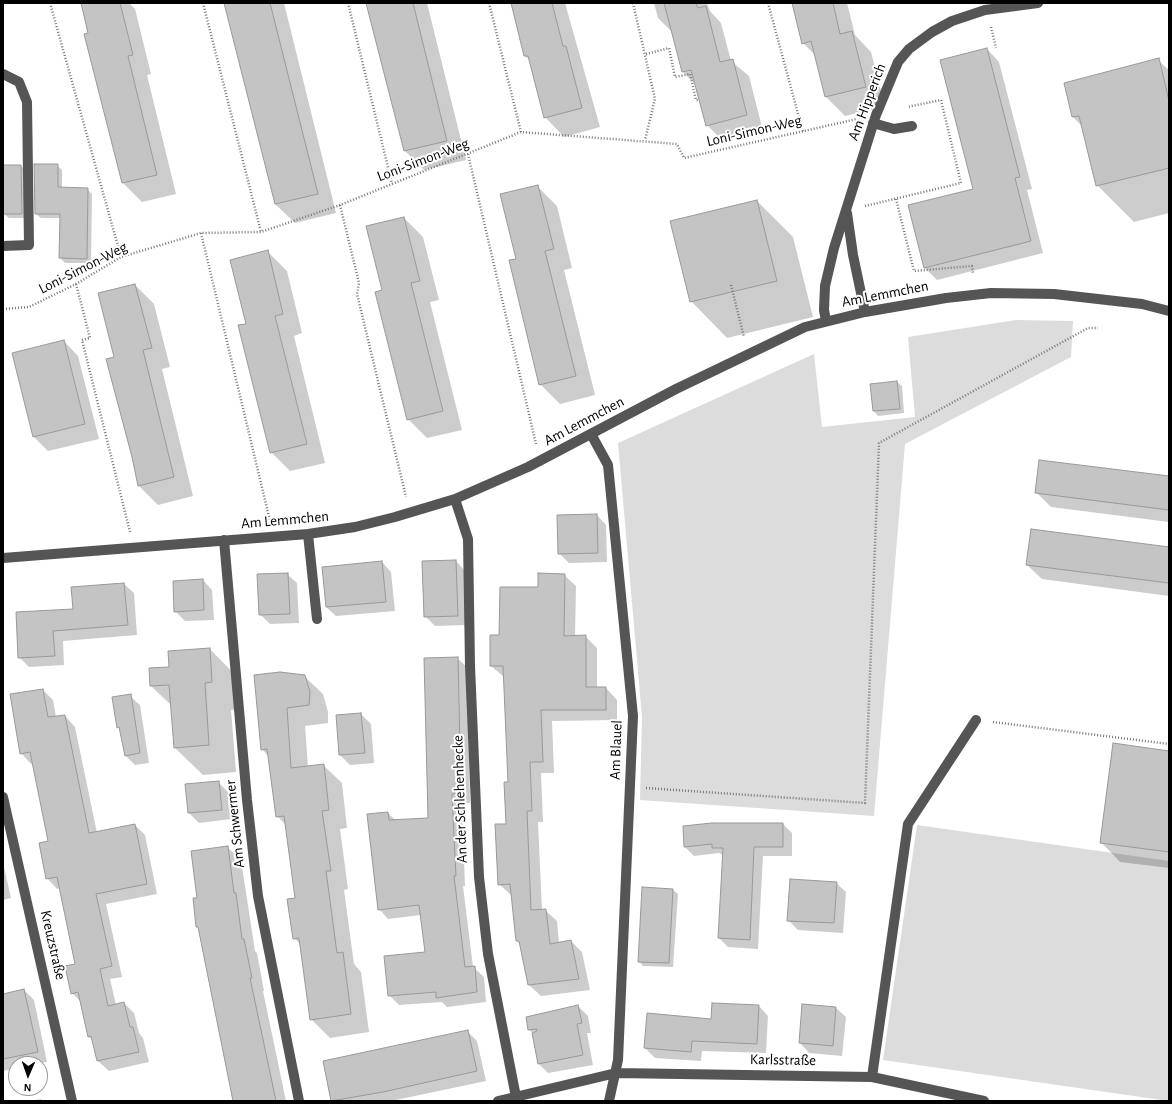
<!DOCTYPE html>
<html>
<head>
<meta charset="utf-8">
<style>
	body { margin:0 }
	#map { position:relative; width:1172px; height:1104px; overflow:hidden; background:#fff; font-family:"Alegreya Sans",sans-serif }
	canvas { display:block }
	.frame { position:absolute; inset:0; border:4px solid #000; pointer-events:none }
	.north { position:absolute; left:8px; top:1056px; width:40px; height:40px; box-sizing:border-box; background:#fff; border:1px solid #999; border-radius:50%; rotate:182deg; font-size:11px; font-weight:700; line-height:16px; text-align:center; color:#000 }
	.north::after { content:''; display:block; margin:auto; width:14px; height:18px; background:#000; clip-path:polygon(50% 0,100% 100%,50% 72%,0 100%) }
</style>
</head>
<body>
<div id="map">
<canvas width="1172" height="1104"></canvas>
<div class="frame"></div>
<div class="north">N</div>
</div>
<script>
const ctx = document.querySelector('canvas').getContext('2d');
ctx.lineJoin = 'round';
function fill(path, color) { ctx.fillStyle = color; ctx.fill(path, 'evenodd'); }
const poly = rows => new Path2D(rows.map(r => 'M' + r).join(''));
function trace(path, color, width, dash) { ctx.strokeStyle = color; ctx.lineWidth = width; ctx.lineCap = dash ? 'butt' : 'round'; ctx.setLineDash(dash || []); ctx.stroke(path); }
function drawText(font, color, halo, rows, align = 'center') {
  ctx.font = font + ' "Alegreya Sans",sans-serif'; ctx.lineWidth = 4; ctx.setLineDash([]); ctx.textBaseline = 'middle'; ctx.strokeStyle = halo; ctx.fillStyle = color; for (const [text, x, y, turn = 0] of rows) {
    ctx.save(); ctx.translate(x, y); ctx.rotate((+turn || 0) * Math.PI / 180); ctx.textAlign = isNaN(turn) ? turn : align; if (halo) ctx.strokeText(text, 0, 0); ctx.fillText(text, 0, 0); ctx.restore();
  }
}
const green = poly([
	[1016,320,1073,321,1071,357,905,444,874,816,640,800,642,717,618,443,814,354,822,427,915,417,908,337],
	[917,825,1169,861,1169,1101,883,1060]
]);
const shadow = poly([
	[82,3,129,3,135,9,151,74,147,75,176,194,142,202,123,183,85,35,90,34],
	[225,3,284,3,336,213,295,223,275,204],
	[368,3,427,3,466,160,424,170,405,151],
	[512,3,565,3,600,127,564,137,545,117,530,60,525,56],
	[654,3,707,3,710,11,721,23,731,61,749,76,763,131,723,141,707,125,696,85,683,72,673,33,658,18],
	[793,3,847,3,855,35,871,52,885,106,845,116,826,97,816,56,803,43],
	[987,49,999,62,1032,189,1027,190,1043,253,937,280,925,268,974,190],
	[1158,60,1169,70,1169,213,1134,222,1097,185,1082,126,1073,117,1065,84],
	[57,165,62,170,62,188,87,189,92,194,91,263,65,263,60,258,61,218,41,218,36,214],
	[21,166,26,170,26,218,9,218,4,214],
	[537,186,557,206,572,268,564,270,595,395,560,404,540,384,517,259],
	[757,201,793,237,813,317,727,338,691,301],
	[404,218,423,237,439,300,430,302,462,430,427,438,408,419,383,291],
	[267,251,287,271,302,333,294,336,325,463,290,471,271,452,247,324],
	[135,285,154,304,170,367,162,369,193,496,158,505,139,486,115,358],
	[64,341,78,356,99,439,48,451,34,437,13,354],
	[897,382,902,386,904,413,878,416,874,411,871,385],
	[1169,477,1169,522,1051,507,1036,492],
	[597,515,606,525,607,562,569,563,559,553],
	[1169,548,1169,596,1042,579,1027,565],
	[456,561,465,571,467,625,435,626,425,616],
	[382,562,391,572,395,611,336,616,326,607],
	[287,574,297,583,299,623,270,624,260,614],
	[564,575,576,586,575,636,585,636,597,648,597,688,606,688,617,700,617,720,552,721,554,773,541,773,543,822,538,822,542,910,545,910,557,921,559,943,571,941,582,952,590,990,541,996,529,985,521,945,517,941,512,896,499,884,507,825,509,783,504,677,491,666,500,636,539,588],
	[203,580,212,590,214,620,185,621,175,611],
	[124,584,134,593,137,635,63,641,64,665,29,667,19,657,74,610],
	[210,649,237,677,239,709,231,710,236,772,203,775,175,748,172,706,151,686,170,668],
	[457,658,467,667,470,803,462,803,465,886,463,886,473,967,484,977,486,1002,447,1007,442,1002,399,1005,389,995,426,953,421,915,388,919,379,909,388,813,396,821,429,819],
	[304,676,323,694,328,712,328,723,305,726,308,767,323,765,342,783,347,828,340,829,348,889,344,890,354,964,361,972,369,1032,330,1038,311,1019,301,945,294,938,297,899,286,825,277,816,269,757,262,749],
	[43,690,53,700,56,717,65,716,75,727,97,833,135,825,145,835,157,894,106,904,122,977,110,979,116,1005,124,1003,134,1013,139,1033,143,1038,149,1062,109,1071,98,1061,94,1041,89,1037,82,1003,72,993,76,965,60,888,57,889,47,878,49,842,33,763,31,764,21,753],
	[130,696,140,705,149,763,135,765,126,756,120,729,118,727],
	[361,714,371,724,374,763,350,765,340,755,337,716],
	[1169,752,1169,868,1120,862,1101,842],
	[218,782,228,792,231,819,199,823,189,813],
	[783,824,792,833,792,856,763,856,758,949,728,947,719,938,724,856,719,853,694,856,685,847],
	[227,847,241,860,255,951,257,953,264,991,263,991,286,1101,234,1101,198,899],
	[3,863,11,898,3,900],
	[836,883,846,892,843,933,798,930,788,920],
	[673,890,678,894,673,967,643,966,639,961],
	[24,990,34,1000,47,1062,36,1064,16,1064,16,1068,3,1071,3,995],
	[803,1005,836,1008,846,1017,842,1056,809,1053,800,1043],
	[578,1006,588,1016,591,1033,587,1033,593,1065,548,1073,539,1064,533,1033,529,1030,527,1017],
	[759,1006,768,1016,766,1053,702,1051,701,1061,655,1058,645,1048,712,1020],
	[467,1031,477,1041,486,1081,391,1101,332,1101,324,1062],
	[41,1099,43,1101,31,1101]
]);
const building = poly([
	[81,3,120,3,133,55,128,56,157,175,122,183,84,34,88,33,81,3],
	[224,3,270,3,318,194,275,204,224,3],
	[366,3,413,3,447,141,404,151,366,3],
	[511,3,552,3,563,46,566,46,582,108,544,118,528,56,524,56,511,3],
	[664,3,696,3,698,8,706,6,720,62,733,59,747,115,706,126,691,70,682,72,664,3],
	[792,3,833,3,840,34,852,31,866,87,825,97,811,41,802,44,792,3],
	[987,48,1020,177,1015,178,1031,241,924,268,908,205,973,189,940,60,987,48],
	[1159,58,1169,101,1169,168,1096,186,1079,116,1072,117,1064,83,1159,58],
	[34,164,58,164,58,187,88,188,87,259,59,258,60,214,35,214,34,164],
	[3,165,21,165,22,214,3,214,3,165],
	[538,185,554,249,545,251,576,376,539,385,509,260,516,259,500,194,538,185],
	[757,200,777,281,690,302,670,221,757,200],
	[404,217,420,281,411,283,443,411,407,420,375,292,382,290,366,226,404,217],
	[268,250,283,314,275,316,307,444,270,453,238,325,246,324,230,260,268,250],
	[135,284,152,348,143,350,174,477,138,486,132,457,106,359,114,357,98,293,135,284],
	[64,340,85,424,33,437,12,353,64,340],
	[897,381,900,409,873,411,870,384,897,381],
	[1039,460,1169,476,1169,510,1035,493,1039,460],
	[597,514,598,553,558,554,557,515,597,514],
	[1031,529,1169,547,1169,583,1026,565,1031,529],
	[456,560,458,616,424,617,422,561,456,560],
	[382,561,386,602,326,607,322,567,382,561],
	[288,573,290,614,259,615,257,574,288,573],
	[538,573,565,574,564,636,586,635,586,687,606,687,606,710,541,710,543,762,530,762,532,811,527,811,531,910,546,909,550,944,571,940,579,979,528,985,519,941,516,941,510,884,498,885,495,824,506,824,504,782,508,782,503,666,490,666,490,635,499,635,500,587,538,587,538,573],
	[203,579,204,610,174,612,173,581,203,579],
	[124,583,128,625,53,631,55,656,18,658,16,612,73,609,71,587,124,583],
	[210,648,212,682,205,683,209,745,174,748,169,685,150,686,149,668,169,667,168,651,210,648],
	[458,657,461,793,452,794,456,876,454,876,465,967,475,966,477,992,436,998,436,992,388,996,384,956,425,952,419,905,378,910,367,814,388,812,389,820,428,818,424,658,458,657],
	[280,672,305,675,310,692,309,705,287,708,291,768,324,764,329,810,322,811,331,871,326,871,337,953,343,952,351,1014,310,1020,299,938,293,939,287,899,295,898,284,816,276,817,267,749,261,750,254,675,280,672],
	[43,689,48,717,65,715,89,833,135,824,147,884,96,894,112,966,100,969,108,1006,124,1002,130,1027,133,1027,139,1052,97,1061,91,1036,88,1037,78,992,71,994,65,966,75,964,57,877,46,879,39,843,48,841,30,752,20,754,10,694,43,689],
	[131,694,140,753,125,756,119,727,117,728,112,697,131,694],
	[361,713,365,753,339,755,336,715,361,713],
	[1113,743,1169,751,1169,852,1100,843,1113,743],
	[219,781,222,810,188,813,185,784,219,781],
	[712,823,783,823,783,847,754,847,750,940,718,938,723,848,712,848,712,844,684,847,683,826,712,823],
	[228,846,234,893,236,893,242,939,244,939,252,978,250,978,276,1101,233,1101,198,927,196,927,193,898,197,898,191,851,228,846],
	[790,879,837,882,834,923,787,921,790,879],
	[642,887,673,889,669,963,638,962,642,887],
	[24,989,38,1052,3,1059,3,994,24,989],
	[712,1003,759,1005,757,1044,692,1041,691,1052,644,1048,647,1013,711,1019,712,1003],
	[802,1004,836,1007,833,1046,799,1043,802,1004],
	[578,1005,582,1023,577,1024,583,1055,538,1064,532,1033,537,1031,537,1029,528,1030,526,1017,578,1005],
	[468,1030,477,1071,383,1092,331,1101,323,1061,468,1030]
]);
const path = poly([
	[50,3,121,257],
	[203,3,261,232],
	[348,3,392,184],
	[489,3,521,132],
	[633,3,655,99,645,140],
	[768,3,803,132],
	[991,27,996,48],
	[646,54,669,48,675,77,690,74,696,100,699,100],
	[468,154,536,444],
	[896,199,914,271,972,266,973,273],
	[340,205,359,283,357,294,406,497],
	[865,206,961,183,941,100,907,107],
	[201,233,270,521],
	[76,284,90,338,82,340,130,532],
	[731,285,744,337],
	[3,309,29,307,76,284,121,257,201,233,261,232,340,205,521,132,677,144,684,158,857,119],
	[993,722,1169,744],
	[646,788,865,803,879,443,1088,328,1098,328]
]);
const minor = poly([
	[3,74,19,82,27,102,29,245,3,246],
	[873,123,894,129,912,126],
	[847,213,853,255,865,312],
	[826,321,824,310,825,286,834,248,876,115,898,62,909,49,932,32,952,21,985,10,1038,3],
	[591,434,608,465,633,716,618,1060,609,1101],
	[455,499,468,539,470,666,479,877,488,954,516,1097],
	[308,534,317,619],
	[224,540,247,800,258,896,299,1101],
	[3,558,308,534,355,527,395,517,455,499,528,467,676,389,805,327,865,312,946,298,991,293,1054,294,1142,304,1169,311],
	[3,797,72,1101],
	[872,1077,908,824,976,720],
	[498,1101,616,1073,872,1077,984,1101]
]);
const streetNames = [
	["Am Hipperich",867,102,-69],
	["Loni-Simon-Weg",754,131,-13],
	["Loni-Simon-Weg",423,160,-21],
	["Loni-Simon-Weg",83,268,-27],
	["Am Lemmchen",885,294,-11],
	["Am Lemmchen",584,421,-28],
	["Am Lemmchen",285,520,-5],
	["Am Blauel",616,750,-88],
	["An der Schlehenhecke",460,799,-92],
	["Am Schwermer",235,824,-96],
	["Kreuzstraße",53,945,77],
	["Karlsstraße",783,1060,1]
];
fill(green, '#dcdcdc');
fill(shadow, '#0003');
fill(building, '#c4c4c4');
trace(building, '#999', 1);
trace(path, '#777', 2.5, [1, 2]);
trace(minor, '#555', 10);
drawText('15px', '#000', '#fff', streetNames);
</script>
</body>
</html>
